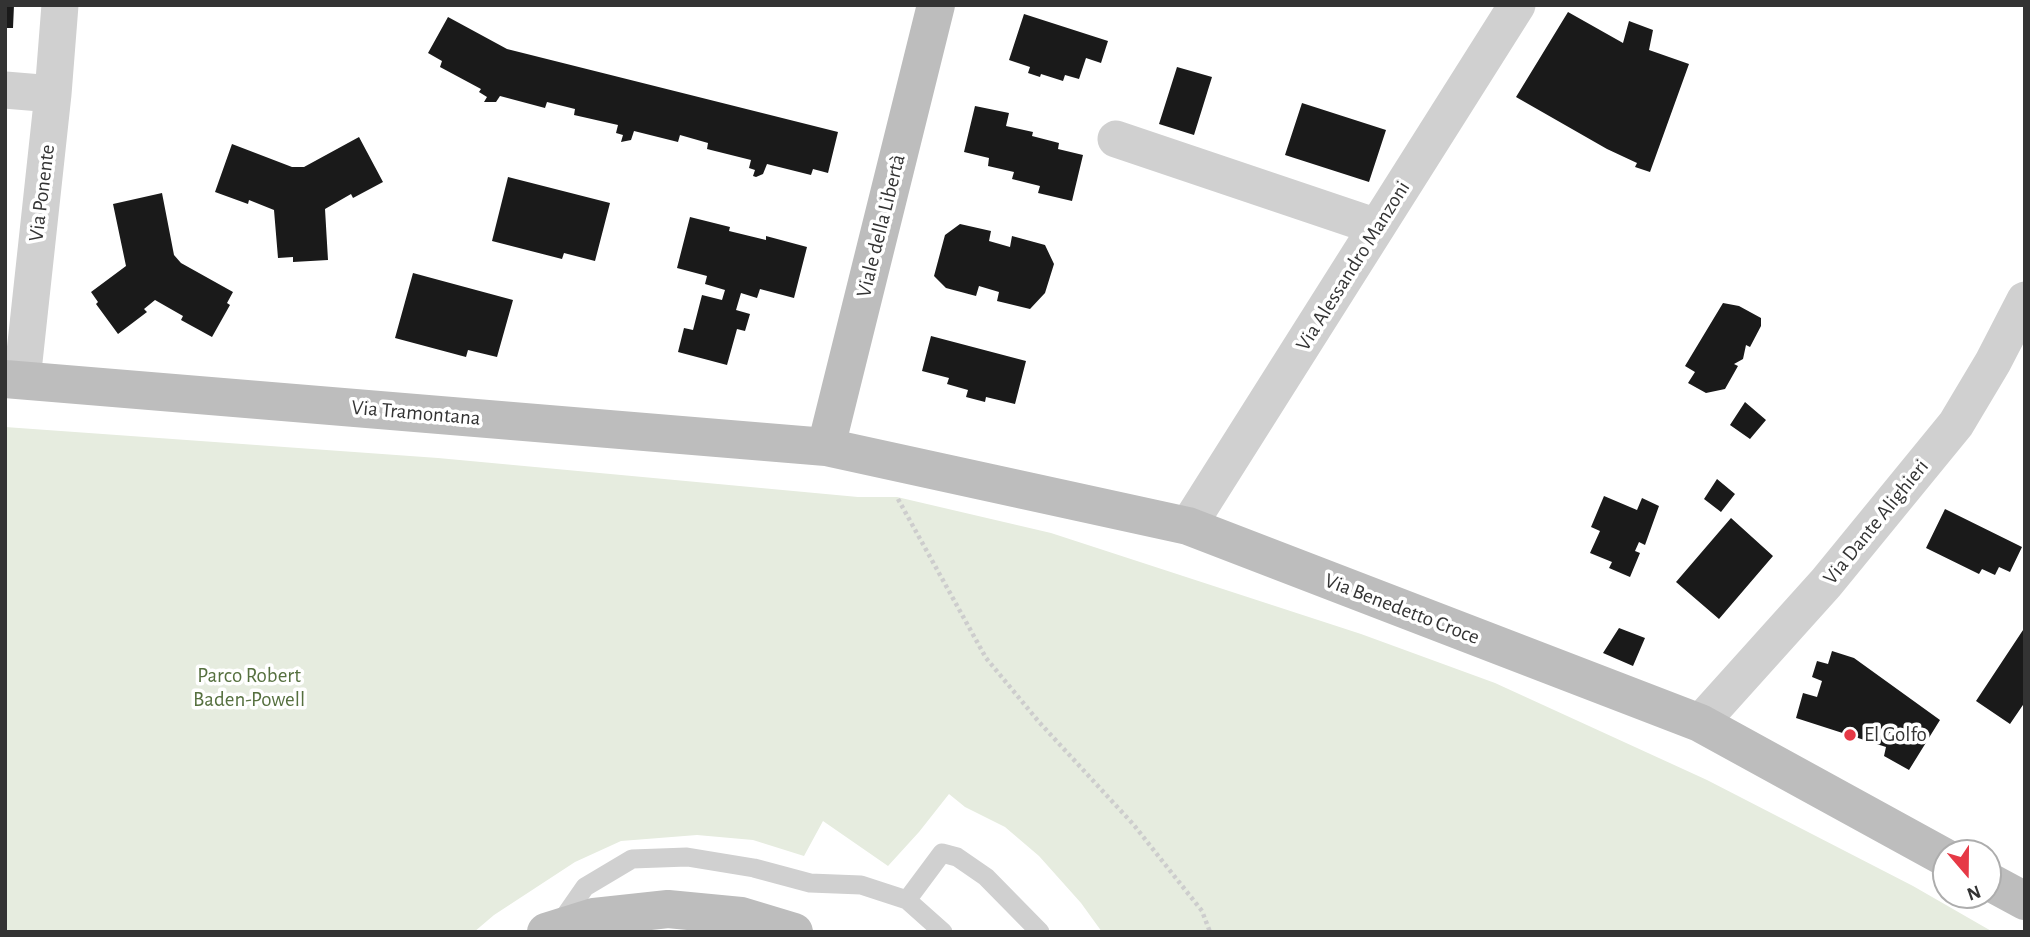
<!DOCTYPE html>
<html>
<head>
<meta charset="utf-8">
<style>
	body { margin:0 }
	#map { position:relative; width:2030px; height:937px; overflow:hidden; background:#fff; font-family:"Alegreya Sans",sans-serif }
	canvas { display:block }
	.frame { position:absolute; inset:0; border:7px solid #333; pointer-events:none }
	.north { position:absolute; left:1932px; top:839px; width:70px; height:70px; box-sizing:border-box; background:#fff; border:2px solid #adadad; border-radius:50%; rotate:160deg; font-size:19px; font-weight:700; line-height:28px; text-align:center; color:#333 }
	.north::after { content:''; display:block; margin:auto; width:24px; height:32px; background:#e63946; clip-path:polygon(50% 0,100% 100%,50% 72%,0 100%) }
</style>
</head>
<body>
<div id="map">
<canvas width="2030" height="937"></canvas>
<div class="frame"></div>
<div class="north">N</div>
</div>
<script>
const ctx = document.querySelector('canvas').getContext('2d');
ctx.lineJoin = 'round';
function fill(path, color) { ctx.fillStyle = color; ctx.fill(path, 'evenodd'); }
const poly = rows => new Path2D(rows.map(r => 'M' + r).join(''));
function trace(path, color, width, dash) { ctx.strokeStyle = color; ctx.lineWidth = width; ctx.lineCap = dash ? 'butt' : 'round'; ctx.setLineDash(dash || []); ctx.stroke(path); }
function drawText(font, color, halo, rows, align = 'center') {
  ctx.font = font + ' "Alegreya Sans",sans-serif'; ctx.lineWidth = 7; ctx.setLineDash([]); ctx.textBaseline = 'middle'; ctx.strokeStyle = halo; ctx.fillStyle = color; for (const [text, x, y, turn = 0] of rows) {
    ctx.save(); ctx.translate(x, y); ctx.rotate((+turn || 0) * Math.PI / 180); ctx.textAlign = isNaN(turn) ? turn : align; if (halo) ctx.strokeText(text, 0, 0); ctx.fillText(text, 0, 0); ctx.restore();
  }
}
const green = poly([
	[5,427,438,458,858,497,897,497,1051,533,1361,634,1495,683,1707,780,1913,886,1993,932,1102,932,1081,903,1039,856,1005,827,965,807,949,794,919,832,888,866,823,821,804,856,753,840,697,835,621,841,575,862,494,915,474,932,5,932]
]);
const building = poly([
	[5,5,14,5,13,28,5,28],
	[1568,12,1623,43,1629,21,1653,30,1649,50,1689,64,1650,172,1635,167,1637,163,1607,149,1516,97],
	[1024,14,1108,41,1101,63,1086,58,1079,79,1065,75,1063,81,1041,74,1040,77,1028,73,1030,67,1009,60],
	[448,17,507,49,838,132,828,173,813,169,811,175,767,164,763,174,756,177,753,176,755,170,749,168,751,160,707,149,708,143,680,135,678,142,634,131,631,140,621,142,623,135,616,133,618,125,574,115,575,109,547,102,545,108,500,96,496,102,484,102,487,97,479,92,481,89,440,67,442,61,428,53],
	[1177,67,1212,77,1194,135,1159,124],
	[1302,103,1386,130,1369,182,1285,155],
	[975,106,1009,113,1006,126,1033,132,1032,136,1059,143,1058,149,1083,155,1072,201,1038,193,1040,186,1012,179,1014,172,988,166,989,158,964,152],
	[359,137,383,182,353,198,351,194,325,209,328,260,293,262,293,257,278,258,274,210,249,200,248,204,215,192,232,144,292,167,304,167],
	[508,177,610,203,595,261,564,253,562,259,492,241],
	[162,193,174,255,181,263,233,292,227,303,230,305,212,337,181,320,183,316,155,300,144,309,147,312,118,334,96,304,98,302,91,292,126,266,113,204],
	[690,217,730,227,729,231,766,240,766,236,807,247,794,298,760,289,757,298,741,293,736,310,750,314,745,331,737,329,727,365,678,352,684,328,693,330,702,295,722,300,725,290,705,284,707,276,677,268],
	[960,224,991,231,989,241,1010,247,1012,236,1045,245,1054,264,1045,293,1030,309,997,301,999,292,979,286,976,296,946,288,934,276,945,235],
	[413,273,513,300,497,357,468,350,466,357,395,338],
	[1723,303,1739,306,1761,318,1761,326,1750,347,1746,345,1743,359,1734,364,1738,366,1725,389,1706,393,1688,383,1695,372,1685,366],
	[931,336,1026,361,1015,404,986,397,985,402,966,397,968,390,947,384,949,378,922,371],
	[1745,402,1766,420,1750,439,1730,425],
	[1717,479,1735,494,1721,512,1704,499],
	[1604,496,1637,510,1642,498,1659,506,1645,545,1639,542,1635,551,1640,553,1630,577,1609,568,1612,562,1590,553,1600,531,1591,527],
	[1945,509,2022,547,2010,572,1999,567,1995,575,1982,569,1979,574,1926,548],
	[1731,518,1773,556,1719,619,1676,582],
	[2025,627,2025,702,2010,724,1976,701],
	[1619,628,1645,638,1633,666,1603,653],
	[1832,651,1854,658,1940,720,1909,770,1884,756,1886,747,1796,718,1803,693,1817,697,1822,681,1812,677,1817,661,1828,664]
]);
const path = poly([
	[898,499,986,658,1039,722,1133,824,1202,911,1210,932]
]);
const lane = poly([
	[560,923,585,887,632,859,687,857,754,868,810,883,861,885,907,900],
	[943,932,907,900,942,853,957,857,986,877,1040,932]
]);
const street = poly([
	[5,90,53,94],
	[1116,139,1377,227],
	[22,380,53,94,60,5],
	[1188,526,1517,5],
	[1700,723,1826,583,1956,424,1993,362,2025,300]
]);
const secondary = poly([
	[5,379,826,447,1188,526,1700,723,1946,858],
	[826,447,936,5],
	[1988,881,2025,901],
	[546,932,594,917,668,909,741,916,794,932]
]);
const markers = [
	[1850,735,7,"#e63946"]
];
const streetNames = [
	["Via Ponente",42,193,-83],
	["Viale della Libertà",881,226,-76],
	["Via Alessandro Manzoni",1353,266,-58],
	["Via Tramontana",416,413,5],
	["Via Dante Alighieri",1876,522,-51],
	["Via Benedetto Croce",1402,609,21]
];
const parkNames = [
	["Parco Robert",249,676],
	["Baden-Powell",249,700]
];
const poiNames = [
	["El Golfo",1864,735]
];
fill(green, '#e6ecdf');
fill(building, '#1a1a1a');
trace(path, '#cdcdcd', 4.5, [3.5, 3.5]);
trace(lane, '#d0d0d0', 19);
trace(street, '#d0d0d0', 37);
trace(secondary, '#bdbdbd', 38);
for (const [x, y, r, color] of markers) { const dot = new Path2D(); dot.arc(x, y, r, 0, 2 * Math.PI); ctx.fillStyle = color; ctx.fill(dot); trace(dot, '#fff', 2.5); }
drawText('21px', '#333', '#fff', streetNames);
drawText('21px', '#56703f', '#fff', parkNames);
drawText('21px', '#333', '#fff', poiNames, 'left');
</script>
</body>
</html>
